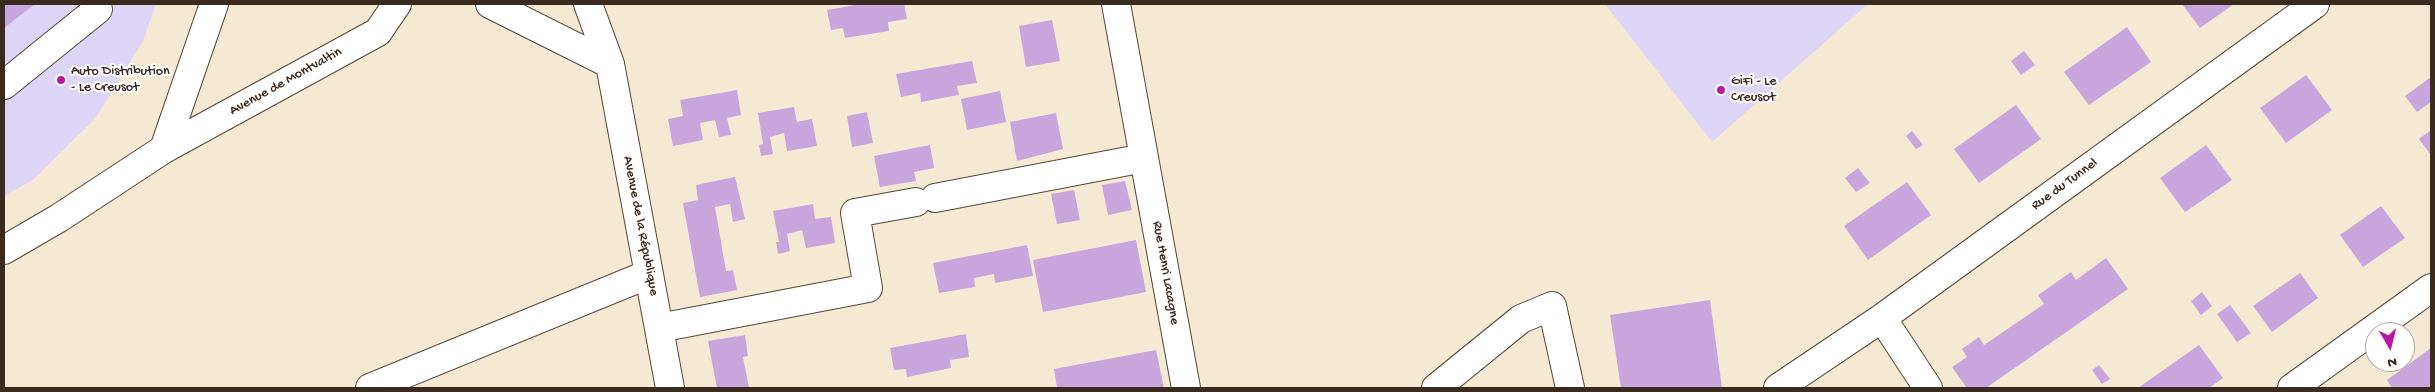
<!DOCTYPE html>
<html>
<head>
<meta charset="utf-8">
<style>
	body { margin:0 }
	#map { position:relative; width:2435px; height:392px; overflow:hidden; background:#f6e9d3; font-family:"Gochi Hand",sans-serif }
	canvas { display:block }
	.frame { position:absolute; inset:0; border:5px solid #3b2a1e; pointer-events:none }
	.north { position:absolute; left:2365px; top:322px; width:50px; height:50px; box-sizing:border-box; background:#fff; border:1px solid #b1aaa5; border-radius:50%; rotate:172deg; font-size:14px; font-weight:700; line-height:20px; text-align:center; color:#3b2a1e }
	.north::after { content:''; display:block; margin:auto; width:18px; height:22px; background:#b5179e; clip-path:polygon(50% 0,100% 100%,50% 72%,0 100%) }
</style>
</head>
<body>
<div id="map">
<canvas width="2435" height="392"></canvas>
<div class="frame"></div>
<div class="north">N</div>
</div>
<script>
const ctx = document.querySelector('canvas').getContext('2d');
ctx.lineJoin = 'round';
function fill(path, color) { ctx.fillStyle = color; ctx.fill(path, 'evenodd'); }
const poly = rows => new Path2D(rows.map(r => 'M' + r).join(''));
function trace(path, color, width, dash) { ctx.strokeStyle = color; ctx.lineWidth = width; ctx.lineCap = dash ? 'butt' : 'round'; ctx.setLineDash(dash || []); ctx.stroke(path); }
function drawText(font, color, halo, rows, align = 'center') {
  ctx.font = font + ' "Gochi Hand",sans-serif'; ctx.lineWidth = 4; ctx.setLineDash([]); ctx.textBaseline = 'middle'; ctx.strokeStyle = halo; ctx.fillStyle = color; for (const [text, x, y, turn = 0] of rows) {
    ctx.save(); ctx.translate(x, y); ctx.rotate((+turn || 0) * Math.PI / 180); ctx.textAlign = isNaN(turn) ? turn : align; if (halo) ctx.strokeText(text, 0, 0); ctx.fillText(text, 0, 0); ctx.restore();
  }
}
const built = poly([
	[4,4,156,4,143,41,95,119,33,180,4,196],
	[1605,4,1868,4,1712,142]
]);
const building = poly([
	[4,4,35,4,4,28],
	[861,4,904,4,907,19,888,22,889,31,845,38,843,28,831,30,827,10],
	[2182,4,2234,4,2200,28],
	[1052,20,1060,61,1026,67,1019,26],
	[2127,27,2151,62,2089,105,2064,72],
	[2024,51,2035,65,2021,75,2011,61],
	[972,61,977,83,957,86,959,95,921,102,920,93,901,97,896,74],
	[2306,75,2332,110,2286,143,2260,108],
	[2431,77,2431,102,2417,112,2405,96],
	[737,90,741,115,727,118,731,135,719,137,715,120,700,123,703,140,673,146,668,119,683,116,680,100],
	[1000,91,1006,122,967,130,961,99],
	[2016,105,2041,139,1979,183,1954,149],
	[794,107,797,122,812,119,817,146,787,151,784,133,770,137,773,154,761,156,759,145,763,144,758,113],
	[867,112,873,143,852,147,847,116],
	[1056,113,1063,149,1017,161,1010,122],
	[2431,130,2431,155,2419,139],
	[1912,131,1923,145,1916,149,1906,136],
	[930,145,934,168,914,172,916,181,880,187,874,156],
	[2206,145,2232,180,2185,212,2160,178],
	[1858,168,1870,183,1856,192,1845,178],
	[735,177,745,219,733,222,730,204,715,207,726,271,733,270,737,290,700,297,683,203,698,200,696,185],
	[1125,181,1132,210,1108,215,1102,185],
	[1907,182,1931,215,1868,260,1844,226],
	[1074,190,1080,220,1057,224,1051,194],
	[813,204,815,219,831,217,835,243,806,248,802,230,787,234,790,251,778,254,776,242,779,242,773,211],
	[2381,206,2405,238,2363,267,2340,235],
	[1136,240,1146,292,1043,312,1033,260],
	[1027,245,1033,276,995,283,994,274,974,278,975,287,939,293,933,263],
	[2106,258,2128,289,1986,388,1967,388,1952,367,1967,357,1962,349,1979,337,1984,345,2044,304,2038,295,2071,272,2076,280],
	[2300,273,2318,298,2272,332,2253,306],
	[2202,292,2212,306,2201,315,2191,301],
	[1710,300,1722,388,1621,388,1610,315],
	[2230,305,2251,333,2237,342,2217,314],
	[966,334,969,357,950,360,951,368,907,377,906,369,894,370,890,348],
	[745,335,748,356,743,357,749,388,717,388,708,341],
	[2199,345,2223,378,2209,388,2138,388],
	[2431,348,2431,388,2392,388,2387,380],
	[1156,350,1164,388,1057,388,1054,369],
	[2099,365,2110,379,2102,384,2092,370]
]);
const minor = poly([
	[490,4,610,64],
	[588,4,610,64,670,388],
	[1116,4,1186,388],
	[4,85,98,9],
	[164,149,214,4],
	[935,198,1144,158],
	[4,250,59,218,164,149,378,32,397,4],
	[1882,318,1928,388],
	[659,328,868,288,855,213,916,202],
	[370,388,649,274],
	[1436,388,1521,319,1552,306,1570,388],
	[1778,388,1882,318,2315,4],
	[2292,388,2431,288]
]);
const markers = [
	[61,80,5,"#b5179e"],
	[1721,90,5,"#b5179e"]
];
const poiNames = [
	["Auto Distribution",71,72],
	["- Le Creusot",71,88],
	["GiFi - Le",1731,82],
	["Creusot",1731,98]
];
const streetNames = [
	["Avenue de Montvaltin",286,82,-29],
	["Rue du Tunnel",2065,185,-36],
	["Avenue de la République",640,226,79],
	["Rue Henri Lacagne",1165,273,80]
];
fill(built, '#ddd5f6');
fill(building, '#c9a5dd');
trace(minor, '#574739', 30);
trace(minor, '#fff', 28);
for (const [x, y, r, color] of markers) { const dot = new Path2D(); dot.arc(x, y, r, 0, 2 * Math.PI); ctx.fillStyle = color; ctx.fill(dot); trace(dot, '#fff', 2); }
drawText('14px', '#3b2a1e', '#fff', poiNames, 'left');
drawText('14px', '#3b2a1e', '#fff', streetNames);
</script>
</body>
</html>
